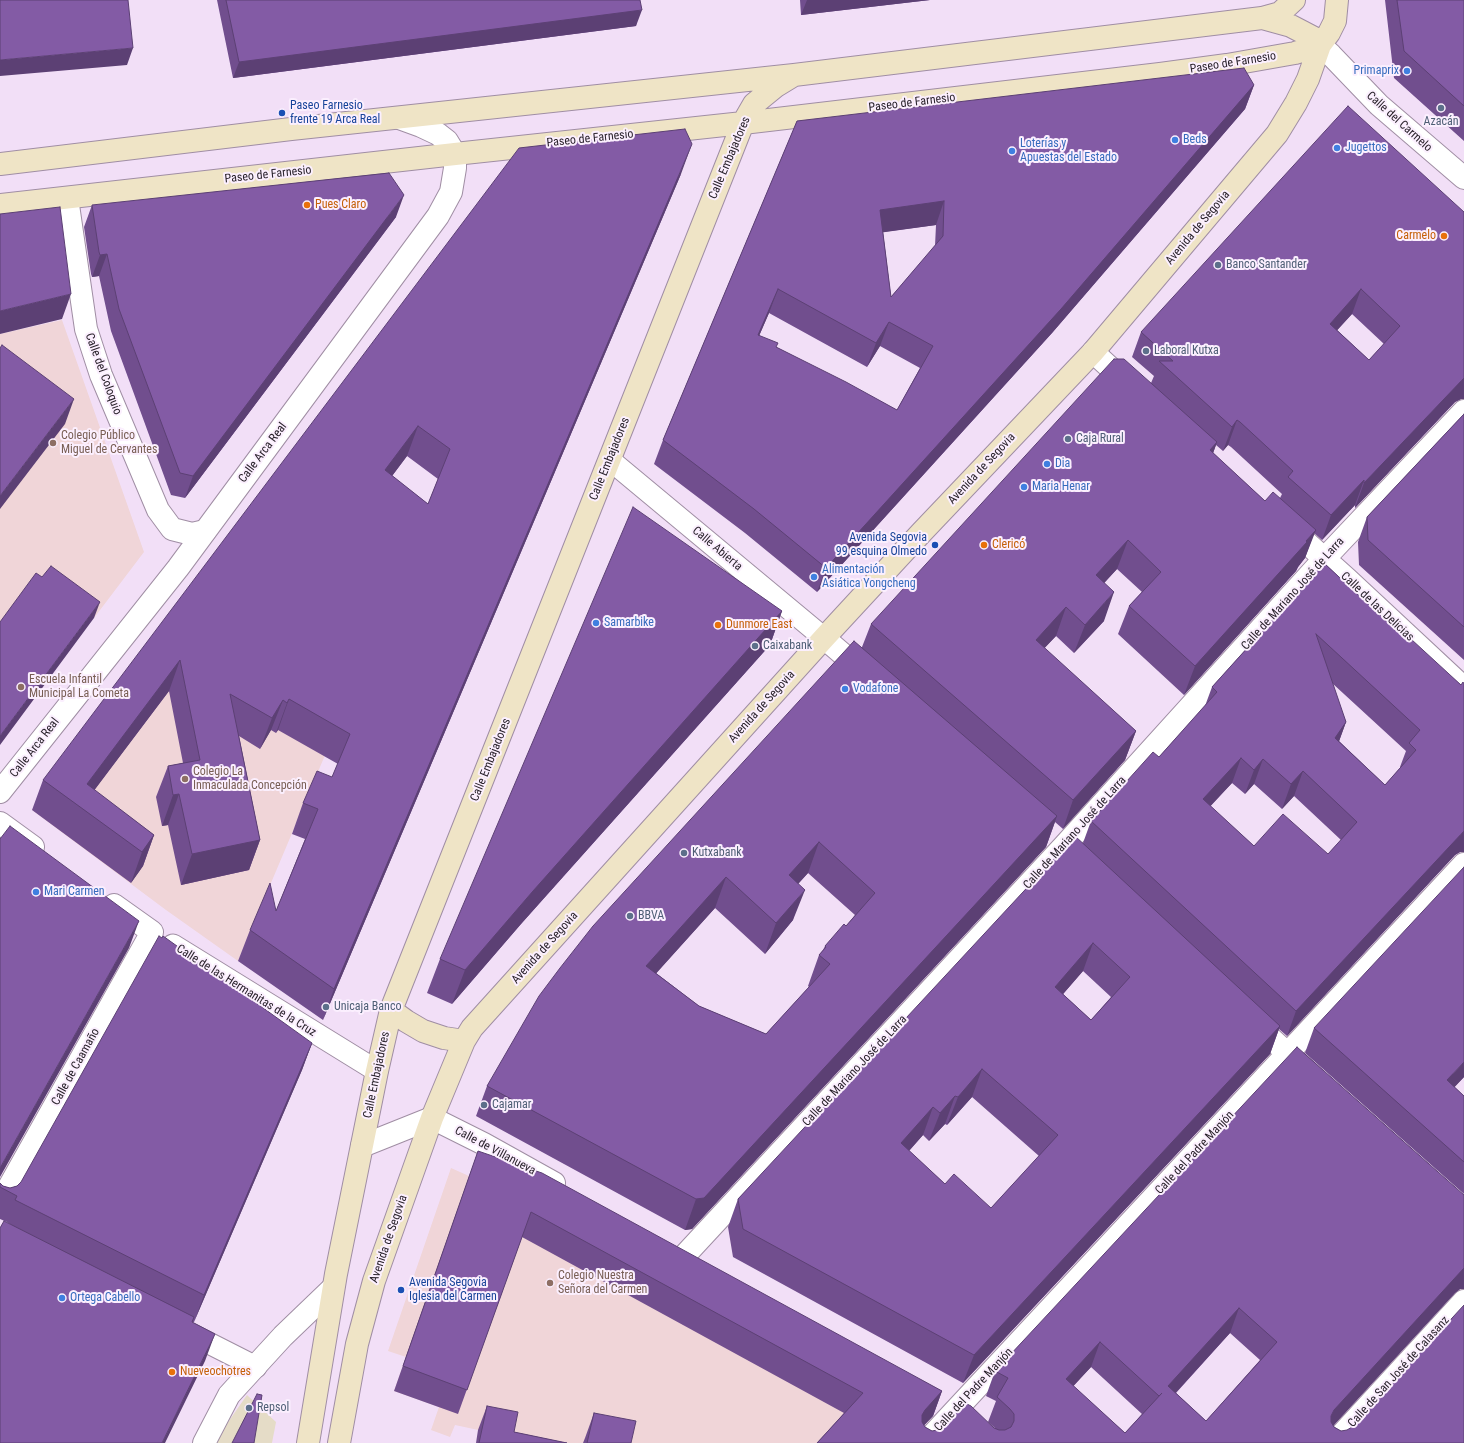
<!DOCTYPE html>
<html>
<head>
<meta charset="utf-8">
<style>
	body { margin:0 }
	canvas { display:block; background:#f2dff7 }
</style>
</head>
<body>
<canvas width="1464" height="1443"></canvas>
<script>
const ctx = document.querySelector('canvas').getContext('2d');
ctx.lineJoin = 'round';
function fill(path, color) { ctx.fillStyle = color; ctx.fill(path, 'evenodd'); }
const poly = rows => new Path2D(rows.map(r => 'M' + r).join(''));
function trace(path, color, width, dash) { ctx.strokeStyle = color; ctx.lineWidth = width; ctx.lineCap = dash ? 'butt' : 'round'; ctx.setLineDash(dash || []); ctx.stroke(path); }
function drawText(font, color, halo, rows, align = 'center') {
  ctx.font = font + ' "Roboto Condensed",sans-serif'; ctx.lineWidth = 4; ctx.setLineDash([]); ctx.textBaseline = 'middle'; ctx.strokeStyle = halo; ctx.fillStyle = color; for (const [text, x, y, turn = 0] of rows) {
    ctx.save(); ctx.translate(x, y); ctx.rotate((+turn || 0) * Math.PI / 180); ctx.textAlign = isNaN(turn) ? turn : align; if (halo) ctx.strokeText(text, 0, 0); ctx.fillText(text, 0, 0); ctx.restore();
  }
}
const commercial = poly([
	[247,1395,276,1422,272,1443,216,1443,226,1425]
]);
const education = poly([
	[62,320,144,552,94,618,45,582,0,630,0,334],
	[161,638,331,741,238,961,166,910,32,810],
	[451,1168,469,1176,903,1443,508,1443,483,1431,455,1425,450,1437,431,1430,439,1407,394,1391,406,1357,388,1351]
]);
const pedestrian = poly([
	[610,460,824,638],
	[173,945,377,1071],
	[185,1331,256,1367]
]);
const minor = poly([
	[67,198,86,329,101,375,158,510,172,529,192,534,205,531],
	[1093,352,1129,385],
	[1288,526,1347,579,1464,688],
	[824,638,866,674],
	[0,823,33,847],
	[1253,1022,1311,1075],
	[362,1146,432,1118,484,1144,554,1183],
	[0,1203,152,932,114,905],
	[685,1255,1064,846,1324,559,1464,411],
	[204,1443,229,1395,283,1336,333,1288],
	[925,1443,1464,864],
	[1334,1443,1464,1301]
]);
const tertiary = poly([
	[1320,45,1331,55,1379,105,1464,178],
	[0,792,178,568,438,216,451,192,455,168,455,154,447,141,438,134,421,126,399,118]
]);
const secondary = poly([
	[1262,18,1291,26,1314,38,1320,45],
	[0,164,291,129,794,75,1262,18,1280,13,1294,0],
	[0,205,455,154,743,123,1160,74,1227,65,1295,53,1320,45],
	[391,1010,406,1021,423,1031,444,1038,464,1041],
	[308,1443,336,1274,377,1071,391,1010,743,123,754,104,776,86,794,75],
	[339,1443,357,1344,374,1281,432,1118,464,1041,472,1028,824,638,921,533,1093,352,1277,134,1296,103,1308,79,1320,45,1329,33,1335,21,1337,0]
]);
const wall = poly([
	[217,0,640,0,636,26,233,78],
	[800,0,930,0,801,15],
	[1385,0,1464,0,1464,141,1394,78],
	[1254,85,1245,109,1052,333,817,592,745,533,654,464,663,440,797,121],
	[936,225,935,246,891,297,883,232],
	[769,313,867,367,880,346,920,368,897,410,776,347,759,336],
	[681,174,323,1020,238,961,250,930,276,911,305,839,292,834,303,803,332,777,338,764,278,730,276,733,271,730,260,749,239,736,260,840,249,870,181,885,168,825,162,826,156,797,168,766,183,763,169,691,94,790,154,835,143,866,131,883,32,810,43,780],
	[407,456,438,479,428,504,392,476],
	[92,205,396,217,185,498,171,495,111,331,99,276,92,277,91,274,84,227],
	[1464,212,1461,399,1455,402,1355,508,1355,505,1322,540,1314,533,1305,558,1298,567,1296,571,1184,695,1118,634,1129,606,1142,592,1117,569,1104,583,1104,621,1074,653,1056,636,1044,648,1136,731,1125,760,1063,829,1055,822,1046,847,692,1229,685,1230,476,1116,487,1086,862,647,871,624,1151,383,1154,376,1132,357,1141,332],
	[1352,314,1384,344,1369,360,1337,330],
	[1216,445,1223,451,1228,445,1231,447,1282,494,1280,498,1265,501,1213,453],
	[808,873,855,915,846,926,825,946,823,950,819,955,808,986,809,987,766,1034,699,1006,656,973,715,908,765,954,793,920,798,884],
	[1464,414,1464,660,1359,565,1358,542,1367,517],
	[1324,563,1397,631,1461,685,1460,852,1455,855,1287,1036,1279,1029,1270,1054,963,1383,733,1257,728,1227,738,1199,1083,843,1091,821,1159,757,1205,706,1212,687],
	[1332,683,1406,751,1400,767,1400,768,1385,785,1339,741,1346,722],
	[1232,783,1245,794,1254,784,1282,809,1294,796,1341,840,1328,854,1254,846,1210,806],
	[1083,971,1111,997,1091,1020,1063,994],
	[972,1097,1039,1156,991,1208,945,1184,909,1151,923,1135,929,1141,945,1124,947,1125],
	[782,611,770,645,521,924,452,1004,427,993,440,959],
	[1314,1028,1464,1077,1454,1087,1464,1096,1464,1194,1305,1053],
	[312,1043,302,1070,194,1322,192,1322,205,1361,7,1222,0,1219,0,1183,3,1186,10,1188,17,1186],
	[478,1151,942,1391,933,1416,924,1425,925,1427,932,1431,994,1428,996,1429,988,1422,996,1401,986,1396,995,1371,1464,1195,1464,1289,1460,1289,1455,1293,1333,1425,1334,1427,1341,1431,1464,1443,817,1443,844,1413,522,1237,458,1414,394,1391],
	[1230,1333,1260,1360,1206,1421,1176,1393],
	[1091,1367,1142,1414,1125,1433,1073,1386],
	[487,1406,514,1432,567,1443,476,1443,478,1430],
	[594,1413,631,1443,583,1443,585,1438]
]);
const shadedWall = poly([
	[807,0,930,0,801,15],
	[642,10,636,26,233,78,239,62],
	[133,48,127,65,0,76,0,60],
	[1254,85,1245,109,1052,333,817,592,826,568],
	[692,144,681,174,323,1020,334,989],
	[404,195,396,217,185,498,193,476],
	[944,201,936,225,871,234,880,210],
	[107,254,99,276,92,277,100,255],
	[778,289,769,313,749,359,758,335],
	[1361,289,1352,314,1321,348,1330,324],
	[71,294,62,319,0,334,0,311],
	[889,322,880,346,867,367,876,343],
	[1464,378,1464,399,1461,399,1455,402,1355,508,1364,483],
	[74,399,65,424,0,509,0,496],
	[1237,420,1228,445,1223,451,1232,427],
	[418,426,407,456,374,500,385,470],
	[1217,442,1207,470,1210,450],
	[1364,480,1355,505,1322,540,1331,515],
	[1316,530,1305,558,1298,567,1296,571,1184,695,1195,666],
	[1128,540,1117,569,1085,604,1096,575],
	[1114,592,1104,621,1074,653,1085,625],
	[100,602,94,618,0,745,0,736],
	[1066,607,1056,636,1025,669,1036,640],
	[782,611,770,645,521,924,452,1004,465,970,533,891],
	[180,660,169,691,81,808,87,784],
	[289,699,278,730,276,733,287,703],
	[283,700,271,730,260,749,272,718],
	[1346,722,1337,747,1335,738],
	[1136,731,1125,760,1063,829,1073,800],
	[1241,758,1232,783,1194,824,1203,799],
	[1263,759,1254,784,1245,794,1254,770],
	[1303,771,1294,796,1282,809,1291,784],
	[179,794,168,825,162,826,173,795],
	[1057,816,1046,847,692,1229,685,1230,696,1199],
	[1464,831,1464,852,1460,852,1455,855,1287,1036,1296,1011],
	[154,835,143,866,131,883,142,852],
	[260,840,249,870,181,885,192,854],
	[819,842,808,873,778,906,789,875],
	[726,877,715,908,635,997,646,966],
	[805,890,793,920,765,954,776,923],
	[139,921,129,948,0,1177,0,1168],
	[1093,943,1083,971,1045,1015,1055,987],
	[1280,1026,1270,1054,963,1383,974,1355],
	[312,1043,302,1070,194,1322,204,1295],
	[1464,1062,1464,1077,1438,1105,1447,1080],
	[982,1069,972,1097,947,1125,958,1097],
	[955,1096,945,1124,929,1141,940,1113],
	[933,1107,923,1135,891,1171,901,1143],
	[1464,1268,1464,1289,1460,1289,1455,1293,1325,1435,1331,1416,1334,1410],
	[1239,1308,1230,1333,1159,1411,1168,1386],
	[215,1334,205,1361,165,1443,162,1443],
	[1100,1342,1091,1367,1057,1404,1066,1379],
	[942,1391,933,1416,916,1434,922,1415,925,1410]
]);
const building = poly([
	[0,0,128,0,133,48,0,60,0,0],
	[226,0,640,0,642,10,239,62,226,0],
	[1397,0,1464,0,1464,106,1404,51,1397,0],
	[1244,68,1254,85,1061,309,826,568,754,509,663,440,797,121,1244,68],
	[944,201,943,236,891,297,880,210,944,201],
	[778,289,876,343,889,322,933,346,897,410,846,382,776,347,778,343,758,335,778,289],
	[1348,106,1464,212,1464,378,1364,483,1364,480,1331,515,1288,477,1293,471,1240,422,1237,420,1232,427,1159,361,1173,361,1141,332,1348,106],
	[1361,289,1400,326,1369,360,1330,324,1361,289],
	[685,129,692,144,334,989,250,930,270,883,276,911,318,809,303,803,317,771,332,777,350,734,289,699,287,703,283,700,272,718,230,694,260,840,192,854,179,794,173,795,168,766,200,760,180,660,87,784,154,835,142,852,43,780,519,148,685,129],
	[418,426,450,449,428,504,385,470,418,426],
	[389,173,404,195,193,476,180,473,119,309,107,254,100,255,99,252,92,205,389,173],
	[60,207,71,294,0,311,0,214,60,207],
	[2,345,74,399,0,496,0,348,2,345],
	[1114,359,1124,359,1217,442,1210,450,1265,501,1273,492,1316,530,1306,541,1307,542,1195,666,1129,606,1161,572,1128,540,1096,575,1114,592,1085,625,1066,607,1036,640,1136,731,1073,800,871,624,1114,359],
	[1464,414,1464,627,1368,540,1367,517,1464,414],
	[633,507,782,611,533,891,465,970,440,959,633,507],
	[1324,563,1397,631,1399,628,1461,685,1463,682,1464,684,1464,831,1296,1011,1091,821,1153,752,1159,757,1217,692,1212,687,1324,563],
	[1316,634,1420,730,1409,743,1416,750,1385,785,1335,738,1346,722,1316,634],
	[1241,758,1254,770,1263,759,1291,784,1303,771,1357,822,1328,854,1283,814,1254,846,1203,799,1241,758],
	[51,566,100,602,0,736,0,622,36,573,42,577,51,566],
	[854,641,1057,816,704,1198,696,1199,487,1086,539,996,560,968,593,926,854,641],
	[819,842,875,893,846,926,844,924,825,946,826,947,819,955,830,964,766,1034,699,1006,646,966,726,877,776,923,805,890,789,875,819,842],
	[10,826,139,921,0,1168,0,839,10,826],
	[1075,836,1280,1026,974,1355,743,1229,738,1199,1075,836],
	[1093,943,1130,977,1091,1020,1055,987,1093,943],
	[982,1069,1058,1135,991,1208,954,1174,945,1184,901,1143,933,1107,940,1113,955,1096,958,1097,982,1069],
	[1464,867,1464,1062,1447,1080,1464,1096,1464,1162,1314,1028,1464,867],
	[159,936,162,938,163,936,312,1043,204,1295,15,1200,17,1196,0,1187,0,1183,3,1186,10,1188,17,1186,21,1182,159,936],
	[1297,1047,1464,1195,1464,1268,1334,1410,1331,1416,1331,1422,1334,1427,1341,1431,1347,1430,1352,1427,1464,1305,1464,1443,817,1443,863,1393,531,1212,467,1390,403,1366,478,1151,542,1173,942,1391,925,1410,922,1415,922,1422,925,1427,932,1431,937,1430,943,1427,965,1403,971,1406,994,1428,999,1430,1005,1430,1011,1427,1014,1421,1014,1414,1010,1409,997,1397,1008,1378,995,1371,1297,1047],
	[1239,1308,1277,1342,1206,1421,1168,1386,1239,1308],
	[1100,1342,1159,1396,1162,1393,1125,1433,1066,1379,1100,1342],
	[4,1221,194,1317,192,1322,215,1334,162,1443,0,1443,0,1228,4,1221],
	[257,1394,262,1395,254,1443,232,1443,257,1394],
	[487,1406,518,1412,514,1432,567,1443,479,1443,487,1406],
	[594,1413,636,1421,631,1443,587,1443,594,1413]
]);
const markers = [
	[1407,71,4,"#3f7fe0"],
	[1441,108,4,"#5c6f8a"],
	[282,113,4,"#1a4fb4"],
	[1175,140,4,"#3f7fe0"],
	[1337,148,4,"#3f7fe0"],
	[1012,151,4,"#3f7fe0"],
	[307,205,4,"#e8710a"],
	[1444,236,4,"#e8710a"],
	[1218,265,4,"#5c6f8a"],
	[1146,351,4,"#5c6f8a"],
	[1068,439,4,"#5c6f8a"],
	[53,443,4,"#8d6e63"],
	[1047,464,4,"#3f7fe0"],
	[1024,487,4,"#3f7fe0"],
	[935,545,4,"#1a4fb4"],
	[984,545,4,"#e8710a"],
	[814,577,4,"#3f7fe0"],
	[596,623,4,"#3f7fe0"],
	[718,625,4,"#e8710a"],
	[755,646,4,"#5c6f8a"],
	[21,687,4,"#8d6e63"],
	[845,689,4,"#3f7fe0"],
	[185,779,4,"#8d6e63"],
	[684,853,4,"#5c6f8a"],
	[36,892,4,"#3f7fe0"],
	[630,916,4,"#5c6f8a"],
	[326,1007,4,"#5c6f8a"],
	[484,1105,4,"#5c6f8a"],
	[550,1283,4,"#8d6e63"],
	[401,1290,4,"#1a4fb4"],
	[62,1298,4,"#3f7fe0"],
	[172,1372,4,"#e8710a"],
	[249,1408,4,"#5c6f8a"]
];
const streetNames = [
	["Paseo de Farnesio",1233,63,-9],
	["Paseo de Farnesio",912,103,-7],
	["Calle del Carmelo",1399,122,42],
	["Paseo de Farnesio",590,139,-6],
	["Calle Embajadores",730,158,-67],
	["Paseo de Farnesio",268,175,-6],
	["Avenida de Segovia",1198,228,-50],
	["Calle del Coloquio",103,374,70],
	["Calle Arca Real",263,453,-53],
	["Calle Embajadores",610,459,-68],
	["Avenida de Segovia",982,469,-47],
	["Calle Abierta",717,549,40],
	["Calle de Mariano José de Larra",1293,594,-48],
	["Calle de las Delicias",1377,607,43],
	["Avenida de Segovia",762,707,-48],
	["Calle Arca Real",35,748,-52],
	["Calle Embajadores",491,760,-68],
	["Calle de Mariano José de Larra",1075,833,-48],
	["Avenida de Segovia",545,948,-48],
	["Calle de las Hermanitas de la Cruz",246,991,32],
	["Calle de Caamaño",76,1067,-61],
	["Calle de Mariano José de Larra",855,1071,-47],
	["Calle Embajadores",377,1075,-78],
	["Calle de Villanueva",495,1151,28],
	["Calle del Padre Manjón",1195,1153,-47],
	["Avenida de Segovia",389,1239,-71],
	["Calle de San José de Calasanz",1399,1372,-48],
	["Calle del Padre Manjón",974,1390,-47]
];
const shopNames = [
	["Primaprix",1399,71,"right"],
	["Beds",1183,140],
	["Loterías y",1020,144],
	["Apuestas del Estado",1020,158],
	["Jugettos",1345,148],
	["Dia",1055,464],
	["Maria Henar",1032,487],
	["Alimentación",822,570],
	["Asiática Yongcheng",822,584],
	["Samarbike",604,623],
	["Vodafone",853,689],
	["Mari Carmen",44,892],
	["Ortega Cabello",70,1298]
];
const transitNames = [
	["Paseo Farnesio",290,106],
	["frente 19 Arca Real",290,120],
	["Avenida Segovia",927,538,"right"],
	["99 esquina Olmedo",927,552,"right"],
	["Avenida Segovia",409,1283],
	["Iglesia del Carmen",409,1297]
];
const serviceNames = [
	["Azacán",1441,122,"center"],
	["Banco Santander",1226,265],
	["Laboral Kutxa",1154,351],
	["Caja Rural",1076,439],
	["Caixabank",763,646],
	["Kutxabank",692,853],
	["BBVA",638,916],
	["Unicaja Banco",334,1007],
	["Cajamar",492,1105],
	["Repsol",257,1408]
];
const foodNames = [
	["Pues Claro",315,205],
	["Carmelo",1436,236,"right"],
	["Clericó",992,545],
	["Dunmore East",726,625],
	["Nueveochotres",180,1372]
];
const educationNames = [
	["Colegio Público",61,436],
	["Miguel de Cervantes",61,450],
	["Escuela Infantil",29,680],
	["Municipal La Cometa",29,694],
	["Colegio La",193,772],
	["Inmaculada Concepción",193,786],
	["Colegio Nuestra",558,1276],
	["Señora del Carmen",558,1290]
];
fill(commercial, '#e5dcc7');
fill(education, '#f0d5d8');
trace(pedestrian, '#a08ea4', 23);
trace(minor, '#a08ea4', 24);
trace(tertiary, '#a08ea4', 24);
trace(secondary, '#a08ea4', 24);
trace(pedestrian, '#fff', 21);
trace(minor, '#fff', 22);
trace(tertiary, '#fff', 22);
trace(secondary, '#efe4c6', 22);
fill(wall, '#714e8e');
fill(shadedWall, '#5c4074');
fill(building, '#835ba5');
trace(building, '#5c4074', 1);
for (const [x, y, r, color] of markers) { const dot = new Path2D(); dot.arc(x, y, r, 0, 2 * Math.PI); ctx.fillStyle = color; ctx.fill(dot); trace(dot, '#fbeffe', 1.5); }
drawText('12px', '#29222b', '#fbeffe', streetNames);
drawText('12px', '#366cbe', '#fbeffe', shopNames, 'left');
drawText('12px', '#164399', '#fbeffe', transitNames, 'left');
drawText('12px', '#4e5e75', '#fbeffe', serviceNames, 'left');
drawText('12px', '#c56008', '#fbeffe', foodNames, 'left');
drawText('12px', '#785e54', '#fbeffe', educationNames, 'left');
</script>
</body>
</html>
